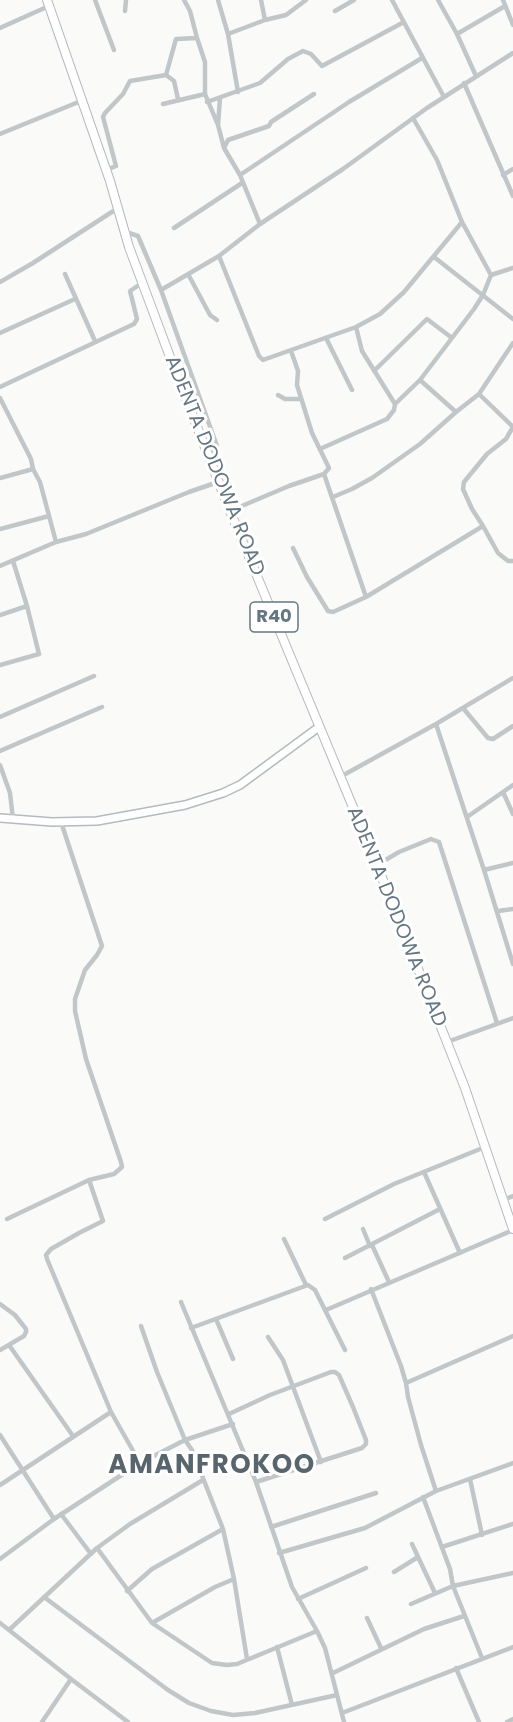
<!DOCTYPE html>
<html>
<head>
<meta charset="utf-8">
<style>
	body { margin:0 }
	canvas { display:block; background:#fafaf8 }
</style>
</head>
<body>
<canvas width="513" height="1722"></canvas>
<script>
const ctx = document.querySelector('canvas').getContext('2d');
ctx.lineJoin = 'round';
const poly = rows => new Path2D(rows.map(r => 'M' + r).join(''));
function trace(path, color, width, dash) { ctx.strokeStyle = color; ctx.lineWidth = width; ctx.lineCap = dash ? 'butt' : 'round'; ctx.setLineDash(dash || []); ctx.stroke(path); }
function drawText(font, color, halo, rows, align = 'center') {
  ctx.font = font + ' Poppins,sans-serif'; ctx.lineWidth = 6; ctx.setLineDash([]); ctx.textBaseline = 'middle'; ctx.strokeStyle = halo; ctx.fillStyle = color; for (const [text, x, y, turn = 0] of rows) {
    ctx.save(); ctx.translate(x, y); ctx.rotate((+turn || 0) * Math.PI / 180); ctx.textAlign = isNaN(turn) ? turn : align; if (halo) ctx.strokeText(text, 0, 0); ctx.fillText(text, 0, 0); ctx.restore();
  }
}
const street = poly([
	[95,0,114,50],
	[184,0,190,11,197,38],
	[218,0,228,34,238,92],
	[261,0,265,20],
	[392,0,444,97],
	[438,0,457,34,476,76],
	[503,0,513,25],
	[125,11,126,0],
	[335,11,354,0],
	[0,28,49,6],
	[228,34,265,20,286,15,306,0],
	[457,34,505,6],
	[464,83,513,196],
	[220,98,218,125,224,148,240,175,260,224],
	[178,99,174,81,166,75,176,39,197,38,205,62,205,94,218,125],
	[207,102,260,83,288,59,303,51,311,54,322,66,404,22],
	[163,104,205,94],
	[413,118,437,160,462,222,491,275,513,268],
	[0,134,81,101],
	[224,148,228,140,269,126,271,122,314,94],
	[106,170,116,166,103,117,105,113,123,94,130,81,166,75],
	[240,175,349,102,422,58],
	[503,175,513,169],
	[174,228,242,183],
	[126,232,138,236,161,290],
	[219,256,259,356,263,360,356,327,380,314,404,292,462,222],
	[434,257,513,319],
	[65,274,95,341],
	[188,274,210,315,217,320],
	[0,282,33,263,118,208],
	[0,333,75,299],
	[326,338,352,390],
	[291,351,298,371,297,385,312,433,329,468,324,474],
	[374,371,427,319,452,338,474,309,483,295,491,275],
	[420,380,452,338],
	[0,387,134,324,137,319,130,291,142,283],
	[479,394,513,427],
	[278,395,285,399,301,399],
	[0,398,31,459,33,469,40,482,56,542],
	[395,404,420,380,456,412],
	[320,449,387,419,394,410,395,404,362,351,356,327],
	[209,455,217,446,161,290,219,256,260,224,343,169,427,108,513,53],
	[0,478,33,469],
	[333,497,352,489,372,478,420,444,456,412,479,394,513,343],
	[230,511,289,486,324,474,366,597],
	[483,526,498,553,508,561,513,561],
	[0,529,49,516],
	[293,548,307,577,328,611,333,612,366,597,483,526,472,509,463,489,464,482,487,454,506,439,513,427],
	[0,566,56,542,86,534,189,492,218,482],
	[0,615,27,606,13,561],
	[0,665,39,654,27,606],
	[463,708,488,738,493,739,513,726],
	[0,717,94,676],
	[436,724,484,870,513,964],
	[0,751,102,707],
	[0,765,10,793,13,819],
	[340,777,436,724,513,678],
	[503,792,513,814],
	[467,817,513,785],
	[61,822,102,946,97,955,85,970,75,999,75,1011,86,1059,121,1162,122,1167,114,1174,89,1180],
	[377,865,399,852,431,839,439,842,497,1023],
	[484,870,513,863],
	[498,911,513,909],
	[447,1042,513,1018],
	[424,1172,460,1253],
	[503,1200,513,1196],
	[7,1219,89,1180,103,1221,79,1233,51,1249,46,1255,47,1259,111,1412,140,1463],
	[325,1219,394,1184,485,1147],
	[363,1229,370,1246],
	[284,1239,306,1285],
	[372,1245,389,1282],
	[345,1258,440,1209],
	[371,1289,401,1366,406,1383,513,1336],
	[181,1302,256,1482,292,1587,317,1631,325,1648,344,1722],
	[0,1304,15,1315,26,1329,26,1332,24,1336,0,1350],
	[326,1310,513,1230],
	[216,1319,233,1359],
	[141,1326,157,1372,185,1440,192,1450,223,1529,234,1579,247,1659],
	[191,1328,308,1285,315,1290,345,1350],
	[268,1337,283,1360,321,1462],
	[9,1345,73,1436],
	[406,1383,408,1397,421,1445,436,1491],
	[229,1414,270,1395,331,1372,335,1372,339,1375,353,1407,366,1440,366,1444,362,1448,256,1482],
	[0,1435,54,1519],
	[470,1479,482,1535],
	[0,1485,111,1412],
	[423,1497,450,1569,453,1586,482,1658],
	[61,1514,91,1554],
	[271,1527,376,1493],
	[412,1544,435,1593],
	[442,1547,513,1524],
	[97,1548,152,1623,212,1663,227,1665,237,1664,317,1631],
	[279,1553,365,1528,436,1491,513,1463],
	[0,1559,54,1519,140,1463,185,1440,233,1424],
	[394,1572,418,1557],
	[127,1591,152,1569,223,1529],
	[44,1597,168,1690,189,1703,211,1711,233,1715,255,1713,337,1695],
	[298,1599,366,1568],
	[411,1604,453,1586,513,1573],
	[367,1618,381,1648],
	[0,1623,71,1679,42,1722],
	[152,1623,215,1587,234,1579],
	[9,1630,97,1548,130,1524,203,1480],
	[277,1647,292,1705],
	[456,1668,479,1722],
	[333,1673,424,1629,464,1616],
	[71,1679,128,1722],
	[342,1713,513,1647],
	[507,1722,513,1719]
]);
const secondary = poly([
	[0,818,52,822,97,821,185,805,223,793,240,785,319,727]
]);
const primary = poly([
	[47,0,110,181,129,247,176,373,230,511,377,865,465,1088,513,1229]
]);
const shields = [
	[274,617,48]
];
const shieldNames = [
	["R40",274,617]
];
const streetNames = [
	["ADENTA DODOWA ROAD",214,466,68],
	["ADENTA DODOWA ROAD",396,917,68]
];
const districtNames = [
	["AMANFROKOO",212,1466]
];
trace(secondary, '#b4babe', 10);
trace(primary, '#b5babe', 10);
trace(street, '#c1c6c9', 4.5);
trace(secondary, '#fff', 7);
trace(primary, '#fff', 8);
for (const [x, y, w] of shields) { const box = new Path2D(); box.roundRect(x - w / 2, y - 15, w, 30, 4.5); ctx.fillStyle = '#fff'; ctx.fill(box); trace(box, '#667781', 1.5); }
drawText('bold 18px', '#667781', null, shieldNames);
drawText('20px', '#667781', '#fff', streetNames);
ctx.letterSpacing = '1.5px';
drawText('bold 26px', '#58656d', '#fff', districtNames);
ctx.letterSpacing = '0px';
</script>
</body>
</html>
